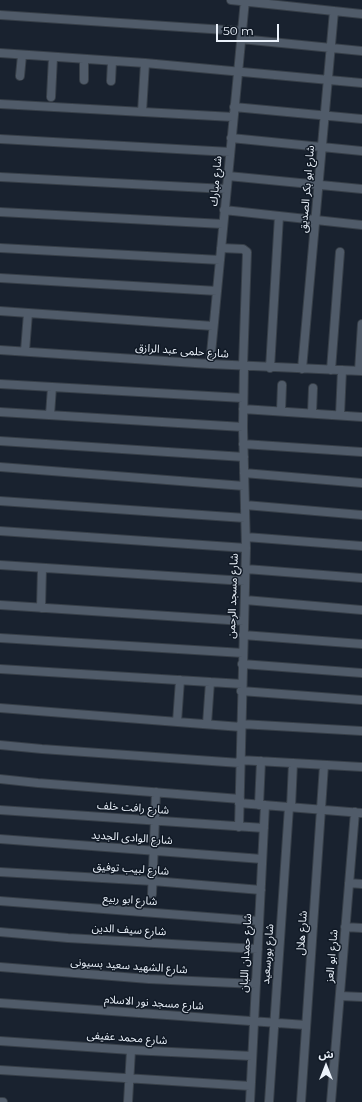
<!DOCTYPE html>
<html>
<head>
<meta charset="utf-8">
<style>
	body { margin:0 }
	#map { position:relative; width:362px; height:1102px; overflow:hidden; background:#19222f; font-family:Montserrat,"Noto Sans Arabic",sans-serif }
	canvas { display:block }
	.north { position:absolute; left:306px; top:1046px; width:40px; height:40px; -webkit-text-stroke:3px #101925; paint-order:stroke; rotate:0deg; font-size:11px; font-weight:700; line-height:16px; text-align:center; color:#ebf2fb }
	.north::after { content:''; display:block; margin:auto; width:14px; height:18px; background:#ebf2fb; clip-path:polygon(50% 0,100% 100%,50% 72%,0 100%) }
	.scale { position:absolute; left:216px; top:24px; width:63px; height:18px; box-sizing:border-box; border:2px solid #ebf2fb; border-top:0; padding-left:5px; font-size:12px; line-height:14px; white-space:nowrap; color:#ebf2fb; -webkit-text-stroke:3px #101925; paint-order:stroke }
</style>
</head>
<body>
<div id="map">
<canvas width="362" height="1102"></canvas>
<div class="north">ش</div>
<div class="scale">50 m</div>
</div>
<script>
const ctx = document.querySelector('canvas').getContext('2d');
ctx.lineJoin = 'round';
const poly = rows => new Path2D(rows.map(r => 'M' + r).join(''));
function trace(path, color, width, dash) { ctx.strokeStyle = color; ctx.lineWidth = width; ctx.lineCap = dash ? 'butt' : 'round'; ctx.setLineDash(dash || []); ctx.stroke(path); }
function drawText(font, color, halo, rows, align = 'center') {
  ctx.font = font + ' Montserrat,"Noto Sans Arabic",sans-serif'; ctx.lineWidth = 3; ctx.setLineDash([]); ctx.textBaseline = 'middle'; ctx.strokeStyle = halo; ctx.fillStyle = color; for (const [text, x, y, turn = 0] of rows) {
    ctx.save(); ctx.translate(x, y); ctx.rotate((+turn || 0) * Math.PI / 180); ctx.textAlign = isNaN(turn) ? turn : align; if (halo) ctx.strokeText(text, 0, 0); ctx.fillText(text, 0, 0); ctx.restore();
  }
}
const minor = poly([
	[231,0,362,14],
	[0,15,241,31],
	[241,39,362,51],
	[0,53,145,63,362,83],
	[20,76,22,55],
	[84,80,84,59],
	[111,81,112,61],
	[51,97,53,57],
	[0,104,233,117],
	[234,107,362,119],
	[142,112,145,63],
	[231,138,362,151],
	[0,139,230,152],
	[228,176,362,189],
	[0,177,226,189],
	[224,210,362,225],
	[0,212,223,224],
	[0,248,220,260],
	[221,248,243,249,247,252,243,366],
	[0,278,217,291],
	[0,311,213,326],
	[0,350,210,364,362,371],
	[25,351,28,313],
	[210,364,245,0],
	[270,368,279,216],
	[302,369,334,11],
	[331,370,340,252],
	[359,371,362,324],
	[0,384,243,398],
	[243,409,362,417],
	[281,411,282,385],
	[0,412,243,427],
	[312,413,313,388],
	[50,415,52,387],
	[340,415,342,370],
	[0,441,244,457],
	[243,444,362,452],
	[0,467,244,486],
	[244,473,362,483],
	[0,501,245,518],
	[245,505,362,515],
	[0,531,246,548],
	[246,537,362,546],
	[0,565,245,581],
	[246,569,362,578],
	[245,600,362,610],
	[0,605,244,621],
	[41,608,42,568],
	[243,635,362,644],
	[0,638,243,653],
	[242,664,362,673],
	[0,669,242,684],
	[241,691,362,700],
	[0,708,241,727],
	[177,722,180,680],
	[207,724,210,682],
	[241,724,362,731],
	[0,745,42,749,240,763],
	[240,760,362,767],
	[0,779,38,783,240,799],
	[239,803,362,813],
	[259,805,261,761],
	[291,807,293,763],
	[0,810,264,828],
	[239,827,246,548,243,427,244,366],
	[0,839,262,859],
	[0,872,153,881,261,890],
	[349,883,362,884],
	[152,894,156,792],
	[0,901,259,921],
	[345,927,362,928],
	[0,932,68,938,258,949],
	[0,967,149,979,256,984],
	[340,996,362,997],
	[0,1003,306,1025],
	[0,1041,131,1050,252,1056],
	[0,1070,250,1086],
	[0,1102,3,1102],
	[128,1102,131,1050],
	[250,1102,265,805],
	[269,1102,289,807],
	[301,1102,324,765],
	[331,1102,355,812]
]);
const streetNames = [
	["شارع مبارك",216,181,-85],
	["شارع ابو بكر الصديق",307,189,-85],
	["شارع حلمى عبد الرازق",182,351,4],
	["شارع مسجد الرحمن",233,596,-88],
	["شارع رافت خلف",133,808,4],
	["شارع الوادى الجديد",132,838,4],
	["شارع لبيب توفيق",131,869,4],
	["شارع ابو ربيع",130,900,4],
	["شارع سيف الدين",129,930,3],
	["شارع هلال",302,933,-86],
	["شارع حمدان اللبان",246,953,-87],
	["شارع بورسعيد",268,954,-86],
	["شارع ابو العز",332,956,-85],
	["شارع الشهيد سعيد بسيونى",129,966,4],
	["شارع مسجد نور الاسلام",154,1003,4],
	["شارع محمد عفيفى",127,1038,4]
];
trace(minor, '#373f48', 10);
trace(minor, '#505b69', 8);
drawText('11px', '#ebf2fb', '#101925', streetNames);
</script>
</body>
</html>
